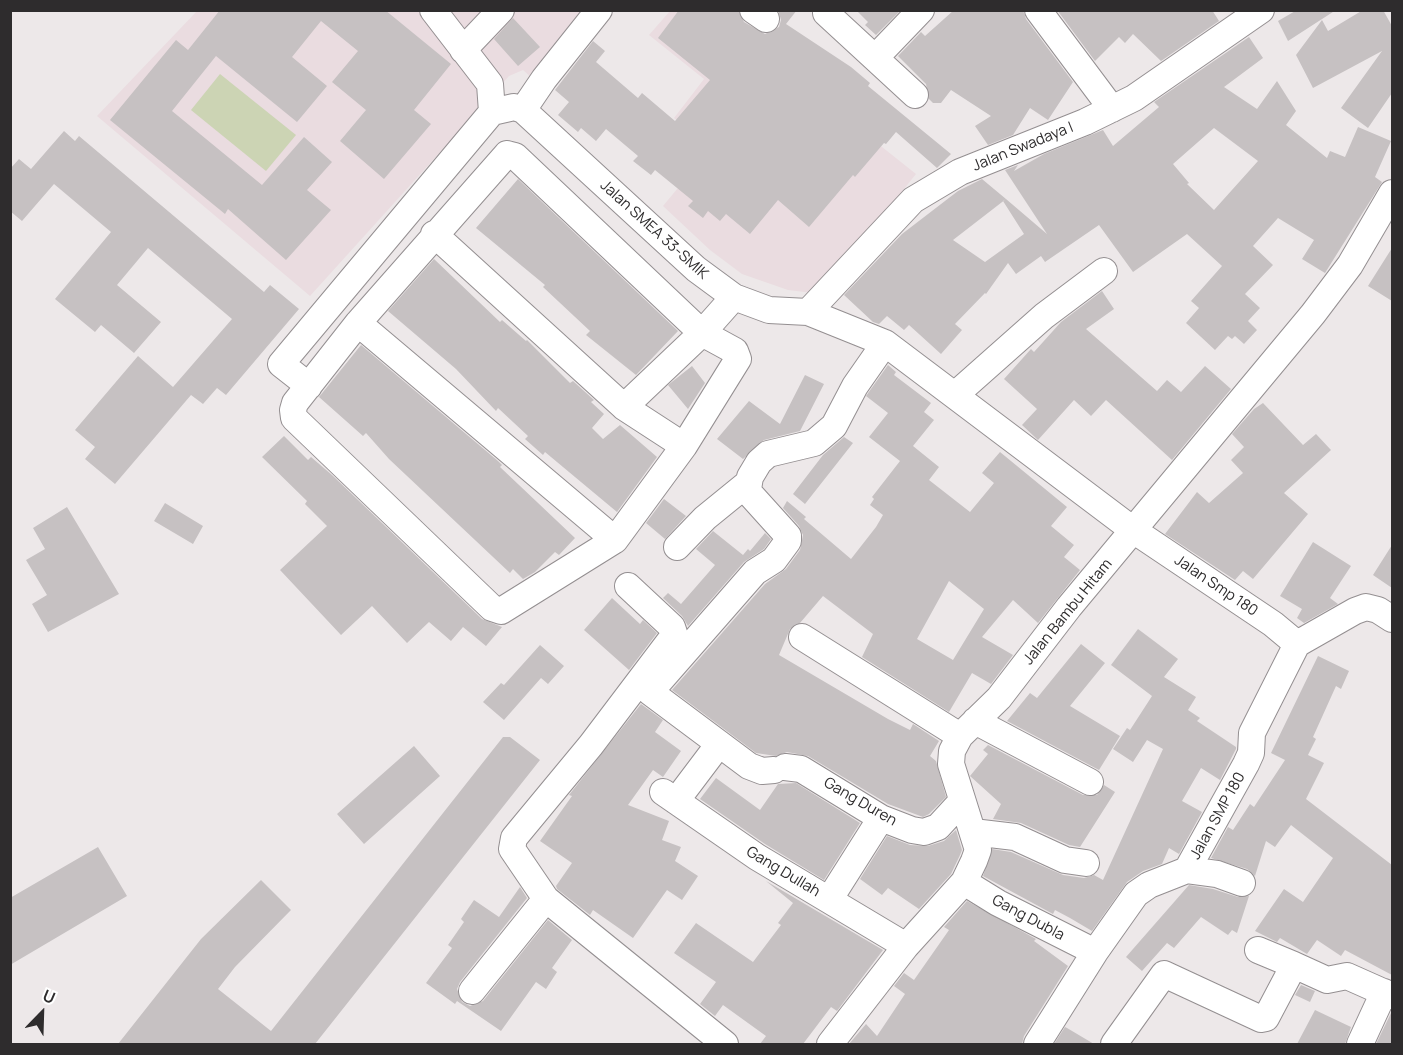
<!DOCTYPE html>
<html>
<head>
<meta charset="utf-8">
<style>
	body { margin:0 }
	#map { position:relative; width:1403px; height:1055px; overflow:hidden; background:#ede8e9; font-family:Manrope,sans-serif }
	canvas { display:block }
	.frame { position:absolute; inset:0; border:12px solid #2e2c2d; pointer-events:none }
	.north { position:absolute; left:12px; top:983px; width:60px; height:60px; -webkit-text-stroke:4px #fff; paint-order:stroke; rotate:23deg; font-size:16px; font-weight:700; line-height:24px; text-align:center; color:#2e2c2d }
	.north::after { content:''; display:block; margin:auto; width:21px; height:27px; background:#2e2c2d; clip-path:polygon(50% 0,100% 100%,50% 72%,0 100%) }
</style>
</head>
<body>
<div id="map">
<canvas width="1403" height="1055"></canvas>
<div class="frame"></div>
<div class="north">U</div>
</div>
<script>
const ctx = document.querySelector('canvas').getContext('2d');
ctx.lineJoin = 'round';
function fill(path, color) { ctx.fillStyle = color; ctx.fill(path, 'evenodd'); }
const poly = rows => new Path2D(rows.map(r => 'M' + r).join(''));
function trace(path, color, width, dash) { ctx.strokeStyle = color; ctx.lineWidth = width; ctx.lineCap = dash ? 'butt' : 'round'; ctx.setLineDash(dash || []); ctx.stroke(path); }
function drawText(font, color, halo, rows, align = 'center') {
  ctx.font = font + ' Manrope,sans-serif'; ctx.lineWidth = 6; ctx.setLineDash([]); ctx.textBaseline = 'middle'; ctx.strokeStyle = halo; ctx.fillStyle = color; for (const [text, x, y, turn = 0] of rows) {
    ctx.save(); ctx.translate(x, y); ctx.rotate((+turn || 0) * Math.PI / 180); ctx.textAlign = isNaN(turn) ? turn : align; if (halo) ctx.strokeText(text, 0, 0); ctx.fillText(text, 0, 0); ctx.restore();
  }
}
const built = poly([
	[197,11,593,11,533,79,523,70,509,76,310,296,97,116],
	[670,11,679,11,764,53,916,174,833,277,813,293,788,290,742,274,710,250,663,206,711,148,674,118,704,79,649,35]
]);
const green = poly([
	[220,74,296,135,266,171,191,110]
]);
const building = poly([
	[220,10,385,10,451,64,414,110,431,124,384,179,340,141,366,110,332,82,358,51,321,21,292,57,327,86,297,122,216,56,172,111,262,185,304,137,332,162,307,190,331,210,286,260,228,209,225,214,110,120,176,40,188,50],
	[679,10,738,10,744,22,765,34,779,27,781,20,778,10,797,10,786,24,851,67,870,83,868,86,951,154,937,168,896,132,886,144,884,143,855,177,853,175,809,227,778,200,750,234,726,214,720,221,708,211,703,218,688,206,693,201,655,170,651,175,633,161,638,156,606,129,596,141,581,128,578,132,558,115,569,102,555,90,593,41,605,51,596,62,638,98,642,93,675,121,710,80,658,38],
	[856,10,898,10,899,12,876,35,865,25,868,22],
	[954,10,1023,10,1026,19,1073,82,1048,120,1030,108,1013,135,988,145,975,126,991,116,951,90,941,103,933,103,929,99,926,84,898,56,921,32,925,36],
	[1057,10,1212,10,1219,21,1161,61,1133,34,1125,43,1119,37,1095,61],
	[1297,10,1336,10,1288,41,1278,21],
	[1363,10,1383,10,1392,26,1392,93,1368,128,1341,108,1382,51,1313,88,1296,55,1322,20,1328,31],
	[513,18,540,47,518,66,494,39],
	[1249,37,1263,58,1224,87,1257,109,1277,81,1296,111,1286,125,1327,158,1330,151,1345,157,1358,127,1391,141,1375,177,1382,182,1325,273,1302,259,1314,240,1278,218,1253,246,1273,265,1245,294,1260,308,1248,321,1257,330,1244,344,1235,336,1232,339,1228,336,1215,350,1186,323,1199,308,1191,301,1222,266,1187,234,1133,272,1099,225,1045,262,1041,256,1016,274,1008,263,986,294,985,293,955,324,962,330,941,354,909,325,904,330,887,316,879,324,873,322,844,295,902,234,958,191,982,179,1006,199,953,240,985,262,1024,234,1003,201,1006,199,1047,234,1005,170,1018,165,1014,171,1044,154,1103,130,1113,146,1159,107,1154,102],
	[1214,128,1258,161,1214,210,1187,184,1189,183,1173,164],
	[64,131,75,141,79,136,264,292,270,285,299,309,226,395,217,388,203,404,191,395,115,484,85,459,95,447,75,430,138,356,173,387,232,319,148,248,117,285,161,322,134,353,101,325,95,332,55,299,111,232,54,184,22,221,10,211,10,169,19,159,31,169],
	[518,179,678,331,636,375,586,335,590,331,543,287,545,285,476,228],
	[1392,248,1392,301,1368,286],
	[434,259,500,322,502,320,526,341,527,340,570,383,573,381,594,400,591,402,604,414,592,428,603,439,620,425,657,457,617,512,545,452,543,455,525,439,528,436,498,408,496,411,456,369,388,311],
	[1102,291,1114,309,1086,329,1157,391,1167,380,1181,392,1205,366,1231,389,1172,460,1106,400,1091,416,1074,400,1038,440,1022,425,1037,409,1004,379,1031,349,1034,352,1061,322],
	[361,345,498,461,502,465,500,467,575,538,559,555,555,552,535,572,523,579,513,569,510,573,389,459,366,433,363,436,319,397],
	[888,365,896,372,894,375,931,403,924,412,934,420,913,446,939,467,929,480,970,512,994,483,982,473,1000,452,1067,507,1051,526,1074,545,1064,557,1080,570,1038,623,1013,600,982,637,1013,655,991,684,972,673,949,712,862,657,873,634,823,596,800,623,790,629,779,655,888,719,910,730,913,724,939,741,930,756,936,761,946,797,929,814,923,817,888,804,808,756,787,752,776,756,756,753,672,690,765,584,786,569,800,550,803,535,799,526,783,508,787,501,806,517,804,519,851,559,876,527,883,515,870,505,874,499,872,497,900,461,869,437,888,413,866,396],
	[949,581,984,609,953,660,917,639],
	[692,366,705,383,688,409,668,385],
	[805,375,824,384,800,431,764,440,743,459,717,439,749,401,780,424],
	[1263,403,1303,445,1316,434,1331,450,1284,493,1308,514,1253,579,1243,571,1235,580,1165,534,1197,492,1209,503,1243,473,1231,460,1244,447,1232,434,1254,409],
	[284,436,308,460,311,457,332,475,482,619,502,627,486,646,463,627,451,641,429,622,407,643,372,606,341,635,280,570,327,526,305,504,307,501,262,457],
	[844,437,853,443,805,504,793,494,823,455],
	[664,499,686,516,665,539,646,523],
	[165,503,203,526,193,544,154,521],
	[67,507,119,594,48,632,32,604,47,595,26,560,45,549,33,528],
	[713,531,743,555,748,549,750,551,765,533,771,539,764,549,744,562,688,626,682,616,663,598,668,593,681,604,715,565,696,549],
	[1313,542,1351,566,1330,598,1338,604,1304,623,1297,618,1302,609,1280,596],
	[1392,545,1392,588,1373,575],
	[612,598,640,624,643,620,657,633,629,670,584,630],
	[1138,629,1178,659,1164,677,1196,697,1188,710,1200,718,1197,721,1236,747,1236,749,1220,780,1201,768,1182,801,1202,812,1179,854,1169,848,1162,864,1143,871,1127,882,1092,931,1070,918,1055,910,1053,914,983,876,992,849,1011,852,1063,875,1084,878,1094,875,1103,880,1163,749,1147,740,1133,762,1113,749,1127,728,1130,730,1152,696,1111,665],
	[1081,644,1105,663,1070,706,1120,736,1099,770,1007,721,1030,693,1037,698],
	[540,645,564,666,548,684,541,678,504,720,483,702,501,683,504,685],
	[1318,656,1349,671,1341,689,1336,686,1313,737,1316,739,1308,755,1324,763,1306,799,1392,865,1392,975,1345,950,1341,956,1317,940,1307,954,1280,938,1277,942,1255,931,1284,889,1303,902,1333,858,1291,825,1275,847,1266,841,1255,876,1247,869,1211,858,1228,827,1233,830,1250,804,1254,807,1285,760,1271,753],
	[641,704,663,720,655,732,681,751,663,777,653,770,628,805,669,821,662,840,681,847,675,861,698,876,682,900,667,890,633,938,593,910,590,915,557,889,556,886,572,863,540,841,572,796,569,795],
	[503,737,510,737,540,760,315,1044,118,1044,201,939,261,880,291,910,235,967,218,989,271,1031],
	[988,745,1083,795,1097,795,1104,785,1115,792,1080,847,1069,845,1021,823,993,819,1001,804,970,776,988,754,983,750],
	[414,746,440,776,364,844,337,814],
	[716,778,760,810,778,784,796,783,860,823,824,880,765,844,700,799],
	[956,830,962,850,960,855,951,874,919,909,888,888,882,895,860,879,887,836,910,845,928,846,944,841],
	[98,847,127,896,10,965,10,898],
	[766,881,883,950,837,1011,831,1007,803,1044,760,1044,766,1036,723,1005,715,1016,700,1004,716,982,674,953,696,923,753,962,781,925,778,923,793,903],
	[1189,885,1213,889,1238,897,1249,896,1237,933,1232,930,1228,935,1201,917,1174,948,1167,943,1142,971,1126,957],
	[520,887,527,898,460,982,457,989,462,1002,470,1006,483,1001,548,920,572,940,552,968,557,972,546,989,536,982,501,1031,457,1001,455,1004,426,983,452,948,448,945,464,922,461,919,474,900,499,917],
	[967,901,1036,939,1034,941,1068,966,1024,1036,1022,1044,849,1044,866,1024,877,1036,905,994,894,986,904,973,914,980,949,930,944,927],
	[1301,985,1315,991,1310,1002,1295,995],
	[1315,1010,1351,1027,1345,1044,1297,1044],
	[1392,1011,1392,1044,1376,1044],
	[1065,1027,1067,1028,1094,1044,1054,1044]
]);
const minor = poly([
	[433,10,490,84,492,112],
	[753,10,766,19],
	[1038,10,1112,109],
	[826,13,915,95],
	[463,50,501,10],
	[875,58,921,10],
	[523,110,544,79,599,10],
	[507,154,515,156,702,333,735,351,738,359,684,446,615,540,501,611,492,608,294,418,293,410,295,403,358,323,507,154],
	[434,234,624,407,684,446],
	[808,312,913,200,960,172,1085,122,1134,98,1261,10],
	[358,323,615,540],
	[309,386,281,364,492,112,514,107,523,110,696,269,734,297,769,310,808,312,885,343,1133,530,1273,624,1297,644],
	[956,394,1044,316,1104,271],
	[624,407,702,333,734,297],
	[677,547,705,518,748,483],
	[628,586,672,627,674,633,672,638,591,745,514,838,512,849,546,899,725,1044],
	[802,637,960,736],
	[975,721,1090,782],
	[785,767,801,769,881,818,912,830,924,832,938,827,961,802],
	[774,770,762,771,749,766,650,692,755,572,774,560,788,541,788,536,751,495,748,489,750,477,759,462,768,454,814,443,834,426,855,386,885,343],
	[663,792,757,857,906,946],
	[676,801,719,744],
	[973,832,1015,837,1065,860,1086,863],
	[1187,870,1217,874,1242,883],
	[964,882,998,903,1095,952],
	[829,900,881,818],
	[1258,950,1294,965],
	[472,991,546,899],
	[830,1044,906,946,964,882,974,861,978,850,951,764,952,751,960,736,999,698,1069,607,1313,314,1350,265,1392,193],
	[1037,1044,1095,952,1136,894,1149,885,1187,870,1246,764,1251,753,1252,733,1297,644,1355,611,1366,607,1378,610,1392,619],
	[1114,1044,1164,974,1261,1019,1266,1018,1294,965,1327,980,1347,976,1392,996],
	[1360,1044,1384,992]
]);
const streetNames = [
	["Jalan Swadaya I",1023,147,-22],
	["Jalan SMEA 33-SMIK",654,230,42],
	["Jalan Smp 180",1216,586,34],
	["Jalan Bambu Hitam",1068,612,-51],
	["Gang Duren",860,802,30],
	["Jalan SMP 180",1218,816,-61],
	["Gang Dullah",783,872,31],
	["Gang Dubla",1028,918,28]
];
fill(built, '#eadce0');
fill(green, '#ccd4b4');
fill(building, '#c6c1c2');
trace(minor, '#948f91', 28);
trace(minor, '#fff', 26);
drawText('15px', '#2e2c2d', '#fff', streetNames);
</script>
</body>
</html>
